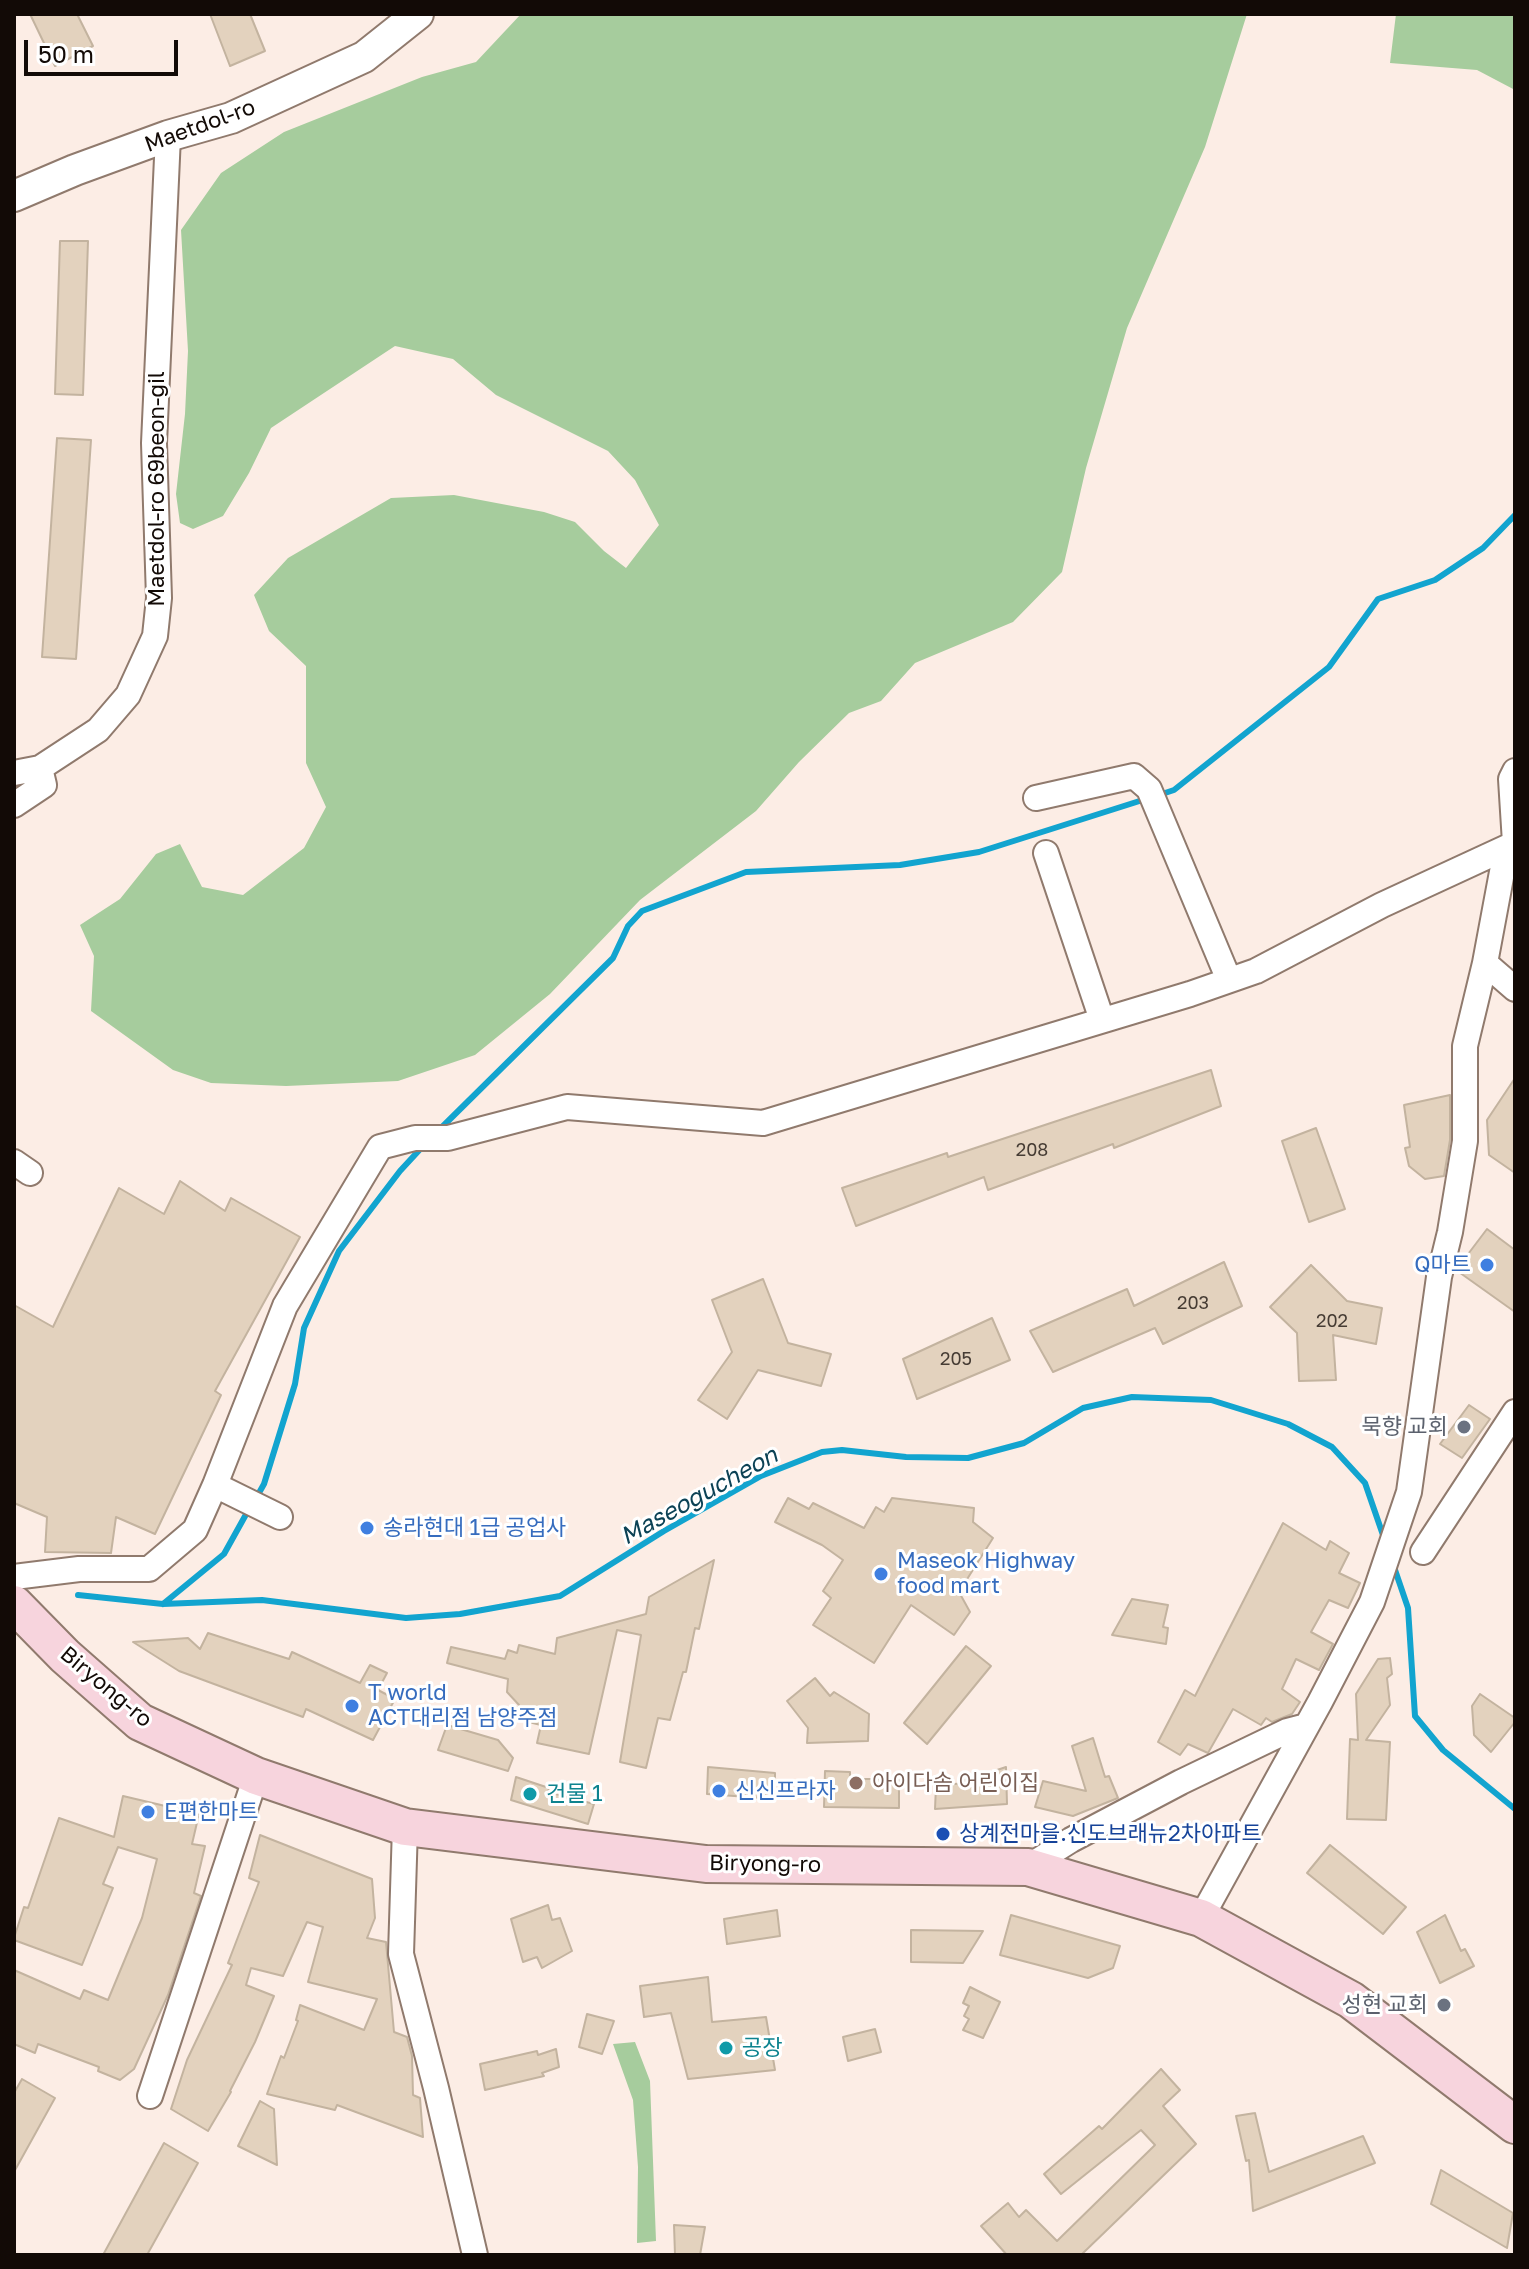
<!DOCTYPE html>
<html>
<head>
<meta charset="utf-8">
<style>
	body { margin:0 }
	#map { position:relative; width:1529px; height:2269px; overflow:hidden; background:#fcede5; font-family:"Golos Text",sans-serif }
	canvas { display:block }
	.frame { position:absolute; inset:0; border:16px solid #120a06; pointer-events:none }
	.scale { position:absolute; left:24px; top:40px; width:154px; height:36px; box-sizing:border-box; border:4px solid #120a06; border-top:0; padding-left:10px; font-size:24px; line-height:28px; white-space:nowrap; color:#120a06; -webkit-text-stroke:6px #fff; paint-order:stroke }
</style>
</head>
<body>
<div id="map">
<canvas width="1529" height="2269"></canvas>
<div class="frame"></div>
<div class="scale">50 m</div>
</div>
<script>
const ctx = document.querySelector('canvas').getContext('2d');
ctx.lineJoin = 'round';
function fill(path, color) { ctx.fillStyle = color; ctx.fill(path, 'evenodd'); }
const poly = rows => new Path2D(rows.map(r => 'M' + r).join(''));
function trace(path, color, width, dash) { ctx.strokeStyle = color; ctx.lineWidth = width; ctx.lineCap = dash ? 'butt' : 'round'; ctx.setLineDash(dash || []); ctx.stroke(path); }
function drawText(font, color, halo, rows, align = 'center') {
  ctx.font = font + ' "Golos Text","Noto Sans KR",sans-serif'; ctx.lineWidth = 6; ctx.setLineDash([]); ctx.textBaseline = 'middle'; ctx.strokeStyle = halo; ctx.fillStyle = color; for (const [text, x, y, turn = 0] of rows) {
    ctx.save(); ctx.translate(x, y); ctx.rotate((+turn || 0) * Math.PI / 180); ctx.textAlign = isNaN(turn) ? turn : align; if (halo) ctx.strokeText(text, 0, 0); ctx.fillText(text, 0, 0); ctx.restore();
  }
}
const green = poly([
	[521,14,1247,14,1205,147,1127,328,1086,468,1062,572,1013,622,915,663,881,701,849,713,799,762,756,811,640,900,550,994,475,1055,398,1081,286,1086,211,1083,173,1070,91,1011,94,956,80,925,120,899,156,854,180,844,202,887,243,895,304,848,326,807,306,763,306,666,269,631,254,595,288,558,391,498,454,495,544,512,575,522,604,551,626,568,659,525,635,480,608,451,496,395,453,359,395,346,271,428,249,473,223,516,193,529,180,523,176,494,185,414,188,351,181,230,221,173,284,132,422,77,476,62],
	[1396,14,1515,14,1515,90,1477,70,1390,63],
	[635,2042,650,2081,656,2241,637,2243,638,2167,633,2100,613,2044]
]);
const stream = poly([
	[1159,795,1174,790,1329,667,1378,599,1435,580,1483,548,1515,515],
	[438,1131,613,958,628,926,642,911,746,872,900,865,979,852,1149,798],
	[255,1500,264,1484,295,1384,304,1328,339,1251,400,1171,424,1145],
	[1393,1564,1408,1608,1415,1716,1443,1750,1515,1809],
	[78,1595,163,1604,262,1600,406,1618,460,1614,560,1596,664,1531,761,1476,822,1452,842,1450,906,1457,968,1458,1024,1443,1083,1408,1132,1397,1211,1400,1288,1424,1332,1447,1365,1483,1384,1538],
	[163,1604,224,1554,249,1509]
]);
const building = poly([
	[30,14,77,14,93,46,55,66,30,14],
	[210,14,250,14,265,51,230,66,210,14],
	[60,241,88,241,83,395,55,394,60,241],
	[57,438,91,440,76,659,42,657,57,438],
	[1211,1070,1221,1106,1114,1148,1113,1144,988,1190,984,1177,856,1226,842,1188,947,1153,948,1157,1211,1070],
	[1515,1078,1515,1173,1489,1155,1487,1120,1515,1078],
	[1450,1095,1450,1140,1444,1176,1425,1179,1409,1166,1405,1148,1410,1147,1404,1105,1450,1095],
	[1316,1128,1345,1209,1309,1222,1282,1141,1316,1128],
	[180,1181,225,1211,231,1198,300,1237,215,1391,221,1395,155,1534,116,1517,111,1553,45,1552,47,1517,14,1503,14,1305,53,1327,119,1188,164,1214,180,1181],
	[1487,1229,1515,1250,1515,1312,1456,1270,1487,1229],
	[1224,1262,1242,1306,1163,1344,1155,1328,1053,1372,1030,1331,1127,1289,1134,1306,1224,1262],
	[1311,1265,1347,1301,1382,1308,1376,1344,1333,1335,1336,1380,1299,1381,1297,1333,1270,1307,1311,1265],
	[763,1279,788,1343,831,1354,821,1386,758,1370,727,1419,698,1400,732,1352,712,1300,763,1279],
	[992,1318,1010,1360,917,1399,903,1359,992,1318],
	[1469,1405,1490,1419,1462,1458,1440,1444,1469,1405],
	[788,1498,809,1509,813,1503,864,1528,876,1507,884,1512,892,1498,974,1508,973,1522,993,1538,959,1592,970,1612,954,1635,911,1605,874,1663,813,1625,831,1598,823,1591,843,1560,822,1545,775,1522,788,1498],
	[1283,1523,1326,1550,1330,1541,1349,1553,1339,1573,1360,1583,1348,1608,1329,1600,1311,1632,1333,1644,1319,1670,1296,1659,1282,1689,1300,1702,1292,1714,1272,1722,1266,1718,1261,1725,1233,1709,1208,1753,1188,1744,1180,1755,1158,1742,1185,1690,1195,1696,1283,1523],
	[714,1560,699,1629,695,1628,686,1672,683,1672,670,1720,658,1718,646,1768,620,1762,641,1635,617,1630,589,1754,537,1743,541,1725,516,1719,519,1705,507,1692,508,1679,447,1663,451,1647,505,1659,508,1650,517,1653,519,1645,555,1654,557,1638,646,1614,649,1597,714,1560],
	[1132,1599,1168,1605,1163,1627,1168,1628,1166,1644,1112,1635,1132,1599],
	[208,1633,289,1659,292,1652,360,1683,370,1665,387,1673,378,1690,395,1699,373,1740,306,1709,303,1717,179,1671,133,1642,188,1638,200,1649,208,1633],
	[966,1646,991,1666,927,1744,904,1723,966,1646],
	[1390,1658,1392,1674,1387,1678,1390,1705,1366,1740,1390,1742,1386,1820,1347,1819,1350,1739,1358,1740,1356,1694,1378,1659,1390,1658],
	[815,1678,830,1696,834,1692,869,1714,868,1741,807,1743,808,1728,787,1701,815,1678],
	[1480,1694,1515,1718,1515,1722,1491,1752,1474,1735,1472,1706,1480,1694],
	[447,1725,498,1740,513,1758,508,1771,438,1750,447,1725],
	[1093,1738,1105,1777,1109,1776,1118,1798,1073,1816,1035,1807,1043,1781,1086,1791,1072,1746,1093,1738],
	[708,1767,775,1773,775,1799,707,1794,708,1767],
	[1006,1767,1007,1804,935,1809,936,1786,964,1783,964,1778,973,1778,1006,1767],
	[825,1771,850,1772,850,1779,899,1779,899,1808,824,1807,825,1771],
	[516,1777,549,1788,548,1792,594,1804,588,1824,511,1800,516,1777],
	[123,1796,199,1814,192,1844,205,1846,194,1893,201,1896,168,1995,134,2069,120,2080,98,2071,99,2067,38,2044,35,2053,14,2044,14,1970,80,1999,84,1990,108,2000,142,1918,157,1859,118,1847,103,1884,113,1888,82,1965,14,1940,14,1938,24,1907,28,1908,59,1818,114,1837,123,1796],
	[260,1835,372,1879,375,1918,367,1938,386,1942,394,2032,407,2037,412,2056,413,2095,420,2098,423,2137,337,2105,335,2110,267,2094,281,2056,284,2058,298,2021,296,2020,300,2005,364,2030,377,1999,308,1982,323,1927,307,1922,283,1976,251,1968,246,1985,274,1996,255,2042,230,2091,231,2092,208,2131,171,2109,187,2060,232,1965,228,1963,259,1882,249,1878,260,1835],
	[1330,1845,1406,1907,1383,1934,1307,1873,1330,1845],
	[548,1905,552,1920,560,1918,572,1951,542,1968,537,1957,523,1962,511,1919,548,1905],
	[777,1910,780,1936,727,1944,724,1919,777,1910],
	[1011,1915,1120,1946,1113,1968,1088,1978,1000,1955,1011,1915],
	[1445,1915,1461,1951,1465,1949,1474,1966,1440,1983,1417,1932,1445,1915],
	[911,1930,983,1931,963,1963,911,1962,911,1930],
	[708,1977,712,2022,766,2017,775,2070,688,2079,671,2013,644,2017,640,1986,708,1977],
	[970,1987,1000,2002,983,2038,963,2030,969,2019,964,2016,969,2006,963,2003,970,1987],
	[587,2014,614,2021,602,2054,579,2047,587,2014],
	[875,2029,881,2052,848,2061,843,2037,875,2029],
	[556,2049,559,2067,542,2073,544,2076,485,2090,480,2064,537,2051,538,2055,556,2049],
	[1161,2069,1180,2090,1163,2106,1196,2144,1081,2255,1007,2255,981,2226,1008,2203,1019,2217,1026,2210,1057,2241,1155,2145,1141,2130,1061,2194,1044,2174,1099,2126,1102,2129,1161,2069],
	[22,2079,55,2098,14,2172,14,2093,22,2079],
	[260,2101,274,2109,277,2165,238,2146,260,2101],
	[1255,2113,1269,2172,1363,2136,1375,2163,1253,2211,1249,2160,1246,2161,1236,2116,1255,2113],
	[164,2143,198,2163,147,2255,103,2255,164,2143],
	[1441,2170,1513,2213,1507,2248,1431,2204,1441,2170],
	[674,2225,705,2227,700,2255,675,2255,674,2225]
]);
const minor = poly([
	[1515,771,1511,779,1515,843],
	[14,773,40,768,98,730,128,695,155,636,159,598,154,443,168,136],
	[1036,798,1134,776,1149,789,1229,980],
	[14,805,44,785,40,768],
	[1046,853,1102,1020],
	[14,1162,30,1173],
	[215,1485,280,1517],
	[1423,1552,1515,1412],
	[14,1577,79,1569,149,1569,195,1530,215,1485,285,1306,380,1147,415,1138,448,1138,567,1107,763,1123,1190,994,1256,971,1382,905,1514,844,1502,872,1485,963,1515,989],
	[405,1827,401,1954,436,2088,475,2255],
	[1028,1867,1071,1840,1181,1782,1287,1731,1306,1726],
	[1201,1918,1320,1702,1372,1602,1409,1492,1439,1277,1450,1232,1465,1141,1465,1046,1485,963],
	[150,2096,256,1776]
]);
const tertiary = poly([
	[14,196,75,170,168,136,231,118,364,57,418,14]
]);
const secondary = poly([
	[14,1604,65,1656,140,1722,256,1776,405,1827,706,1864,1028,1867,1201,1918,1351,2000,1515,2125]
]);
const markers = [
	[1487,1265,8,"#3f7fe0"],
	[1464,1427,8,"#6b7280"],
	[367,1528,8,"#3f7fe0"],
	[881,1574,8,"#3f7fe0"],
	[352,1706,8,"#3f7fe0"],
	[856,1783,8,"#8d6e63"],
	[719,1791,8,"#3f7fe0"],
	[530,1794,8,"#0f9aa8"],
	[148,1812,8,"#3f7fe0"],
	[943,1834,8,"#1a4fb4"],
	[1444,2005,8,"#6b7280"],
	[726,2048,8,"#0f9aa8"]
];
const numberNames = [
	["208",1032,1150],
	["203",1193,1303],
	["202",1332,1321],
	["205",956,1359]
];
const streetNames = [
	["Maetdol-ro",200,126,-20],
	["Maetdol-ro 69beon-gil",157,489,-90],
	["Biryong-ro",106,1687,40],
	["Biryong-ro",765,1864,1]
];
const shopNames = [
	["Q마트",1471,1265,"right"],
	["송라현대 1급 공업사",383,1528],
	["Maseok Highway",897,1561],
	["food mart",897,1586],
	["T world",368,1693],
	["ACT대리점 남양주점",368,1718],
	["신신프라자",735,1791],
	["E편한마트",164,1812]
];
const worshipNames = [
	["묵향 교회",1448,1427],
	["성현 교회",1428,2005]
];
const educationNames = [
	["아이다솜 어린이집",872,1783]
];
const cultureNames = [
	["건물 1",546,1794],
	["공장",742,2048]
];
const transitNames = [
	["상계전마을.신도브래뉴2차아파트",959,1834]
];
const waterNames = [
	["Maseogucheon",699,1496,-29]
];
fill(green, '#a6cc9d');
trace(stream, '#12a4cf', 6);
fill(building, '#e3d2be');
trace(building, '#c3b39f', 2);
trace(minor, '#907a6d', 28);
trace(tertiary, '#907a6d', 34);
trace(secondary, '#907a6d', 40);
trace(minor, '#fff', 24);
trace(tertiary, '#fff', 30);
trace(secondary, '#f7d4dd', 36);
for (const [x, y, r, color] of markers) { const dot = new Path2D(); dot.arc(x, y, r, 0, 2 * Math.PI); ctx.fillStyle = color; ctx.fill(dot); trace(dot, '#fff', 3); }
drawText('18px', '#463c34', null, numberNames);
drawText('22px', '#120a06', '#fff', streetNames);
drawText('22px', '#366cbe', '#fff', shopNames, 'left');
drawText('22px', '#5b616d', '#fff', worshipNames, 'right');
drawText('22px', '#785e54', '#fff', educationNames, 'left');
drawText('22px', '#0d838f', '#fff', cultureNames, 'left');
drawText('22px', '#164399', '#fff', transitNames, 'left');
drawText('italic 24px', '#0c4255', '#fff', waterNames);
</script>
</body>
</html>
